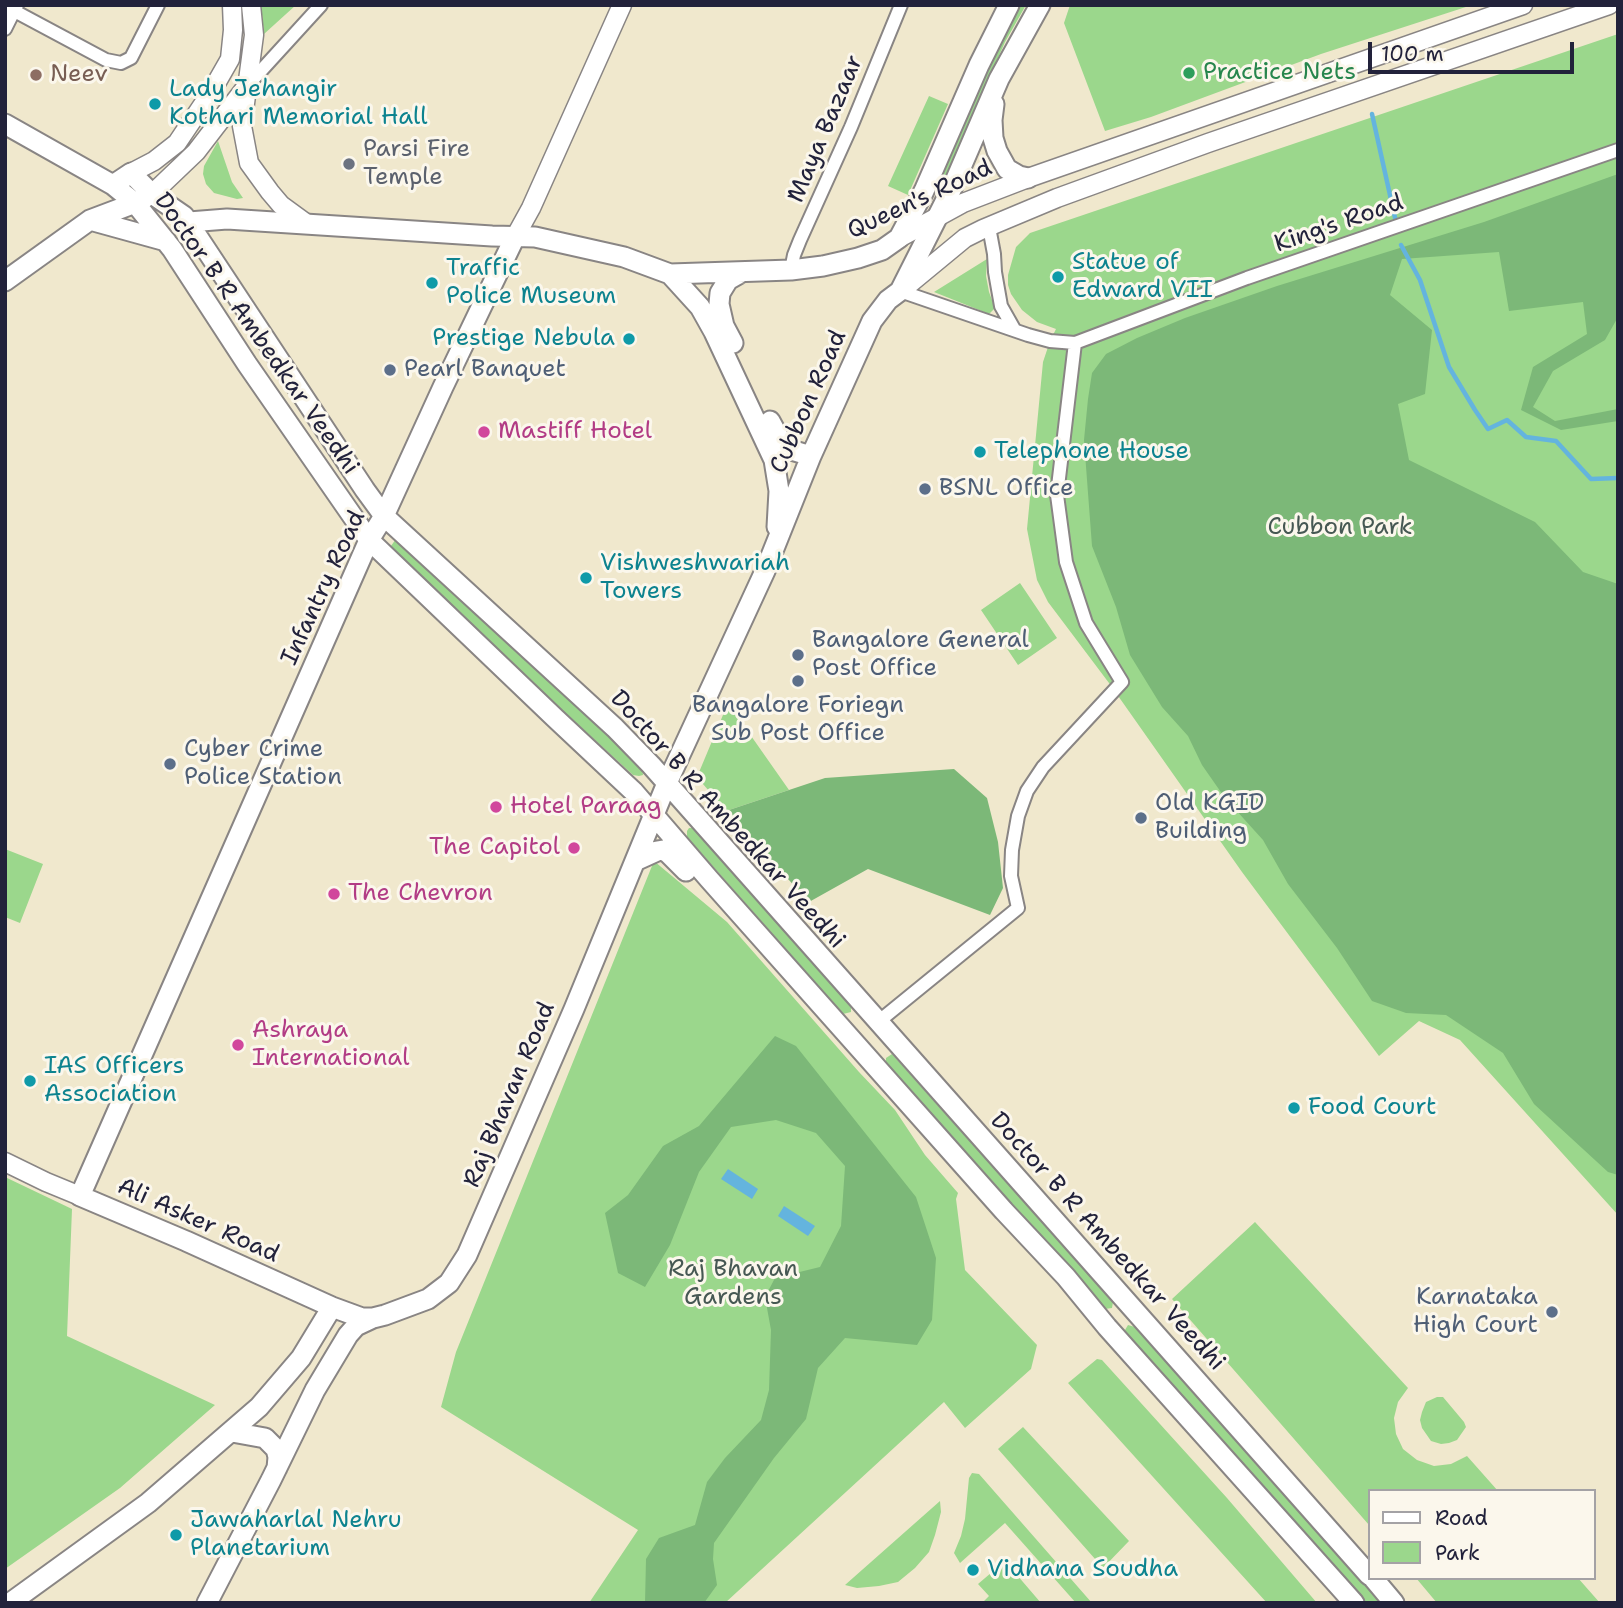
<!DOCTYPE html>
<html>
<head>
<meta charset="utf-8">
<style>
	body { margin:0 }
	#map { position:relative; width:1623px; height:1608px; overflow:hidden; background:#f0e8cd; font-family:"Shantell Sans",sans-serif }
	canvas { display:block }
	.frame { position:absolute; inset:0; border:7px solid #22223b; pointer-events:none }
	.legend { position:absolute; left:1368px; top:1489px; width:228px; height:91px; box-sizing:border-box; background:#fbf7ec; border:2px solid #a4a2a5; margin:0; padding:9px 12px; list-style:none; font-size:21px; color:#22223b }
	.legend li { display:flex; align-items:center; gap:14px; height:35px }
	.legend b { width:35px; border:2px solid #a4a2a5 }
	.scale { position:absolute; left:1368px; top:42px; width:206px; height:32px; box-sizing:border-box; border:4px solid #22223b; border-top:0; padding-left:9px; font-size:21px; line-height:24px; white-space:nowrap; color:#22223b; -webkit-text-stroke:5px #fbf7ec; paint-order:stroke }
</style>
</head>
<body>
<div id="map">
<canvas width="1623" height="1608"></canvas>
<div class="frame"></div>
<ul class="legend">
<li><b style="height:9px;background:#fff"></b>Road</li>
<li><b style="height:19px;background:#9bd78c"></b>Park</li>
</ul>
<div class="scale">100 m</div>
</div>
<script>
const ctx = document.querySelector('canvas').getContext('2d');
ctx.lineJoin = 'round';
function fill(path, color) { ctx.fillStyle = color; ctx.fill(path, 'evenodd'); }
const poly = rows => new Path2D(rows.map(r => 'M' + r).join(''));
function trace(path, color, width, dash) { ctx.strokeStyle = color; ctx.lineWidth = width; ctx.lineCap = dash ? 'butt' : 'round'; ctx.setLineDash(dash || []); ctx.stroke(path); }
function drawText(font, color, halo, rows, align = 'center') {
  ctx.font = font + ' "Shantell Sans",sans-serif'; ctx.lineWidth = 6; ctx.setLineDash([]); ctx.textBaseline = 'middle'; ctx.strokeStyle = halo; ctx.fillStyle = color; for (const [text, x, y, turn = 0] of rows) {
    ctx.save(); ctx.translate(x, y); ctx.rotate((+turn || 0) * Math.PI / 180); ctx.textAlign = isNaN(turn) ? turn : align; if (halo) ctx.strokeText(text, 0, 0); ctx.fillText(text, 0, 0); ctx.restore();
  }
}
const green = poly([
	[261,5,296,5,264,34],
	[1019,5,1026,5,1005,42,945,178,943,181,939,183,938,182,1000,38],
	[1070,5,1472,5,1321,54,1151,117,1105,131,1064,23],
	[1618,34,1618,1215,1460,1040,1419,1021,1379,1056,1242,872,1109,683,1048,602,1037,580,1027,529,1043,362,1050,341,1056,329,1037,322,1022,310,1011,294,1008,285,1008,275,1016,247,1030,233],
	[929,96,948,104,908,195,888,186],
	[218,141,232,182,243,198,237,199,214,193,206,184,203,174,204,166],
	[987,259,986,276,989,292,995,308,989,314,934,292],
	[396,539,642,766,643,775,639,776,633,775,388,550],
	[1020,583,1057,638,1018,665,981,610],
	[728,703,789,790,726,811,697,777],
	[689,828,694,828,851,1005,851,1012,843,1014,687,837,687,831],
	[5,849,43,864,20,923,5,917],
	[654,861,727,922,859,1072,895,1110,925,1155,958,1193,956,1199,965,1270,1037,1345,1031,1369,965,1428,944,1402,725,1603,589,1603,638,1530,441,1407,456,1352],
	[892,1054,1111,1299,1113,1302,1112,1308,1105,1309,1101,1306,886,1063,886,1058],
	[5,1177,72,1209,67,1336,215,1405,120,1488,5,1569],
	[1255,1222,1408,1388,1398,1402,1394,1418,1396,1434,1403,1449,1417,1460,1434,1466,1451,1464,1467,1456,1498,1491,1369,1491,1369,1525,1172,1299],
	[1128,1325,1135,1327,1383,1603,1366,1603,1127,1335,1125,1330],
	[1097,1359,1102,1360,1227,1498,1317,1603,1267,1603,1068,1383],
	[1437,1397,1443,1397,1464,1422,1466,1427,1457,1440,1449,1443,1441,1444,1431,1441,1422,1428,1420,1420,1422,1412,1426,1402],
	[1023,1427,1129,1541,1103,1568,998,1449],
	[972,1473,979,1474,1092,1603,1076,1603,1005,1523,960,1563,954,1553,961,1536,965,1519,969,1478],
	[940,1501,941,1512,935,1535,929,1552,915,1568,898,1582,879,1586,857,1588,845,1585],
	[1005,1561,1041,1603,982,1603,989,1596,978,1584],
	[1416,1578,1578,1578,1600,1603,1437,1603]
]);
const forest = poly([
	[1618,174,1618,317,1605,340,1553,371,1533,407,1555,421,1618,409,1618,421,1561,430,1521,410,1533,367,1587,334,1583,302,1509,311,1499,252,1402,259,1390,295,1432,330,1425,394,1398,404,1409,460,1535,522,1583,572,1618,584,1618,1175,1608,1172,1534,1104,1503,1053,1446,1015,1406,1013,1372,1001,1337,948,1288,884,1263,840,1225,798,1202,765,1188,736,1162,707,1130,655,1116,607,1092,546,1084,440,1088,399,1092,373,1106,354,1137,338,1185,318,1277,286,1484,222],
	[954,769,987,798,998,842,1003,888,990,915,868,869,809,902,726,811,825,778],
	[775,1036,796,1046,916,1197,936,1258,932,1320,917,1345,845,1338,818,1368,806,1419,774,1458,714,1543,713,1559,717,1585,704,1603,645,1603,646,1559,659,1538,695,1525,707,1482,725,1458,761,1420,769,1390,771,1330,765,1297,775,1278,820,1267,841,1226,845,1166,816,1133,776,1120,731,1127,699,1172,670,1245,645,1287,618,1273,605,1213,628,1195,663,1146,699,1126]
]);
const water = poly([
	[728,1169,758,1189,752,1199,721,1179],
	[784,1206,815,1226,808,1236,778,1216]
]);
const stream = poly([
	[1372,114,1396,222],
	[1401,245,1420,280,1449,367,1475,410,1488,429,1507,420,1526,437,1556,441,1591,479,1618,478]
]);
const street = poly([
	[5,6,106,60,121,63,131,58,158,5],
	[5,29,17,5],
	[248,85,321,5],
	[989,227,994,254,995,272,1001,306,1014,329],
	[791,270,794,255,800,240,851,127,901,5],
	[900,291,1028,335,1050,341,1075,343,1247,278,1618,150],
	[878,1022,1018,908,1011,876,1012,850,1018,816,1027,791,1043,767,1122,682,1086,623,1066,562,1057,495,1075,343]
]);
const secondary = poly([
	[251,5,254,35,242,126,249,163,270,192,281,205,307,224],
	[131,173,154,161,177,143,210,94,230,59,233,30,232,5],
	[152,194,196,152,246,87],
	[515,237,531,208,622,5],
	[899,238,963,203,1028,178,1523,5],
	[902,290,965,238,983,229,1057,198,1208,143,1609,5],
	[5,1162,46,1182,80,1196]
]);
const primary = poly([
	[994,104,992,120,993,138,997,151,1007,169,1019,176,1028,178],
	[5,124,113,185,135,203,172,249,247,364,369,540,555,718,634,792,709,879,1004,1211,1066,1277,1107,1327,1354,1603],
	[113,185,131,173,152,194,184,216,365,490,384,516,615,728,651,765,1369,1575],
	[90,220,166,241],
	[189,222,227,219,492,236,535,237,624,257,670,274,791,270,823,266,858,258,882,250,899,238,924,191,979,65,1009,5],
	[670,274,700,307,714,332,774,460,779,491,777,527],
	[5,281,90,220,135,203,145,198],
	[733,343,724,326,719,304,720,293,728,280,742,272],
	[770,421,783,445,788,449,811,456],
	[635,861,657,851,663,850,668,853,686,871],
	[373,1318,362,1318,332,1307,186,1241,80,1196,369,540,384,516,443,387,515,237],
	[232,1432,265,1438,276,1449,278,1457,277,1468],
	[1373,1578,1394,1603],
	[10,1603,148,1503,259,1407,301,1358,332,1307],
	[207,1603,271,1480,315,1390,348,1335,356,1326,373,1318,385,1315,428,1299,449,1283,467,1255,574,1009,667,783,765,571,811,456,872,321,888,300,900,291,953,186,999,79,1040,5]
]);
const markers = [
	[1189,73,7,"#2e9e5b"],
	[36,75,7,"#8d6e63"],
	[155,104,7,"#0f9aa8"],
	[349,164,7,"#6b7280"],
	[1058,277,7,"#0f9aa8"],
	[432,283,7,"#0f9aa8"],
	[629,339,7,"#0f9aa8"],
	[390,370,7,"#5c6f8a"],
	[484,432,7,"#d1479c"],
	[980,452,7,"#0f9aa8"],
	[925,489,7,"#5c6f8a"],
	[586,578,7,"#0f9aa8"],
	[798,655,7,"#5c6f8a"],
	[798,681,7,"#5c6f8a"],
	[170,764,7,"#5c6f8a"],
	[496,807,7,"#d1479c"],
	[1141,818,7,"#5c6f8a"],
	[574,848,7,"#d1479c"],
	[334,894,7,"#d1479c"],
	[238,1045,7,"#d1479c"],
	[30,1081,7,"#0f9aa8"],
	[1294,1108,7,"#0f9aa8"],
	[1552,1312,7,"#5c6f8a"],
	[176,1535,7,"#0f9aa8"],
	[973,1570,7,"#0f9aa8"]
];
const leisureNames = [
	["Practice Nets",1203,73]
];
const educationNames = [
	["Neev",50,75]
];
const cultureNames = [
	["Lady Jehangir",169,90],
	["Kothari Memorial Hall",169,118],
	["Statue of",1072,263],
	["Edward VII",1072,291],
	["Traffic",446,269],
	["Police Museum",446,297],
	["Prestige Nebula",615,339,"right"],
	["Telephone House",994,452],
	["Vishweshwariah",600,564],
	["Towers",600,592],
	["IAS Officers",44,1067],
	["Association",44,1095],
	["Food Court",1308,1108],
	["Jawaharlal Nehru",190,1521],
	["Planetarium",190,1549],
	["Vidhana Soudha",987,1570]
];
const streetNames = [
	["Maya Bazaar",826,129,-67],
	["Queen's Road",920,200,-25],
	["King's Road",1339,224,-19],
	["Doctor B R Ambedkar Veedhi",256,334,55],
	["Cubbon Road",809,402,-66],
	["Infantry Road",324,588,-65],
	["Doctor B R Ambedkar Veedhi",727,820,48],
	["Raj Bhavan Road",510,1095,-67],
	["Ali Asker Road",198,1221,24],
	["Doctor B R Ambedkar Veedhi",1107,1242,48]
];
const worshipNames = [
	["Parsi Fire",363,150],
	["Temple",363,178]
];
const serviceNames = [
	["Pearl Banquet",404,370],
	["BSNL Office",939,489],
	["Bangalore General",812,641],
	["Post Office",812,669],
	["Bangalore Foriegn",798,706,"center"],
	["Sub Post Office",798,734,"center"],
	["Cyber Crime",184,750],
	["Police Station",184,778],
	["Old KGID",1155,804],
	["Building",1155,832],
	["Karnataka",1538,1298,"right"],
	["High Court",1538,1326,"right"]
];
const hotelNames = [
	["Mastiff Hotel",498,432],
	["Hotel Paraag",510,807],
	["The Capitol",560,848,"right"],
	["The Chevron",348,894],
	["Ashraya",252,1031],
	["International",252,1059]
];
const parkNames = [
	["Cubbon Park",1340,528],
	["Raj Bhavan",733,1270],
	["Gardens",733,1298]
];
fill(green, '#9bd78c');
fill(forest, '#7cb878');
fill(water, '#64b4de');
trace(stream, '#64b4de', 4.5);
trace(street, '#898584', 16);
trace(secondary, '#898584', 21);
trace(primary, '#898584', 23);
trace(street, '#fff', 12);
trace(secondary, '#fff', 18);
trace(primary, '#fff', 19);
for (const [x, y, r, color] of markers) { const dot = new Path2D(); dot.arc(x, y, r, 0, 2 * Math.PI); ctx.fillStyle = color; ctx.fill(dot); trace(dot, '#fbf7ec', 2.5); }
drawText('24px', '#27864d', '#fbf7ec', leisureNames, 'left');
drawText('24px', '#785e54', '#fbf7ec', educationNames, 'left');
drawText('24px', '#0d838f', '#fbf7ec', cultureNames, 'left');
drawText('24px', '#22223b', '#fbf7ec', streetNames);
drawText('24px', '#5b616d', '#fbf7ec', worshipNames, 'left');
drawText('24px', '#4e5e75', '#fbf7ec', serviceNames, 'left');
drawText('24px', '#b23c85', '#fbf7ec', hotelNames, 'left');
drawText('24px', '#465853', '#fbf7ec', parkNames);
</script>
</body>
</html>
